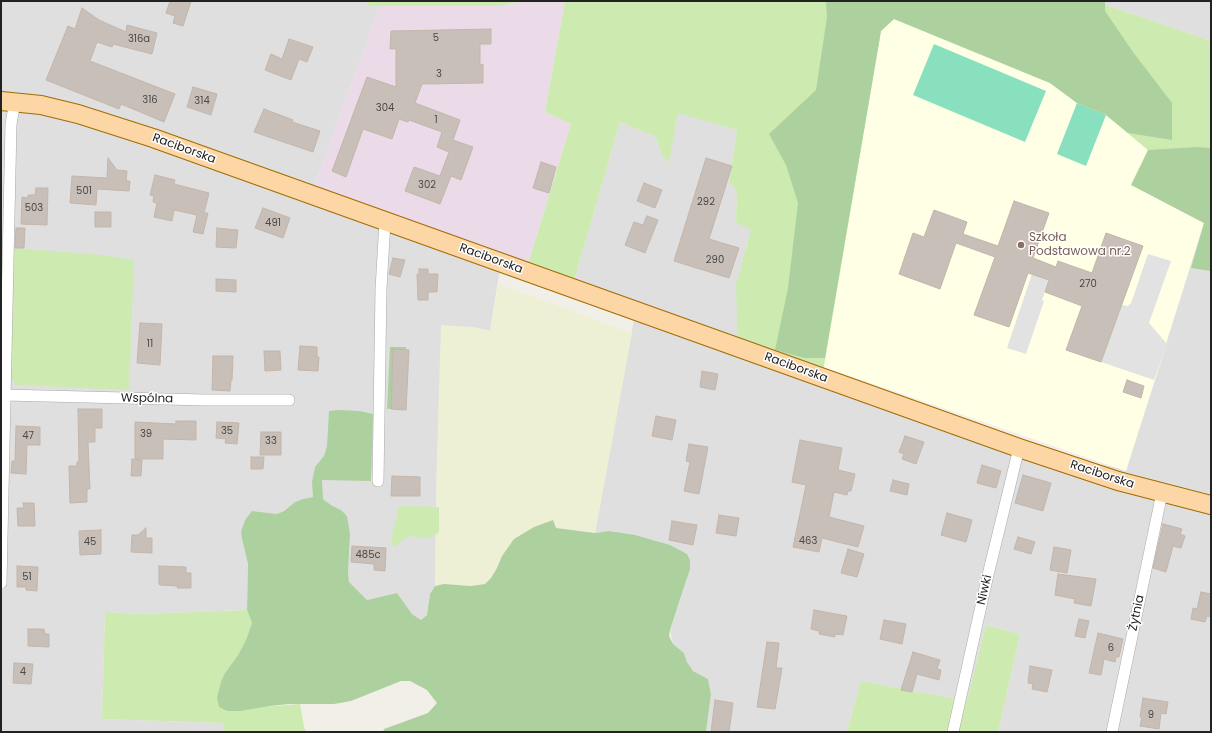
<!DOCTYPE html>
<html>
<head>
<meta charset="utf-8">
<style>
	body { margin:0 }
	#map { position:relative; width:1212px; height:733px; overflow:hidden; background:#f2efe9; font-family:Poppins,sans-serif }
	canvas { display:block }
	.frame { position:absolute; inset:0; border:2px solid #222; pointer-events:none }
</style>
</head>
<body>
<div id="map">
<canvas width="1212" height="733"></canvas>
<div class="frame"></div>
</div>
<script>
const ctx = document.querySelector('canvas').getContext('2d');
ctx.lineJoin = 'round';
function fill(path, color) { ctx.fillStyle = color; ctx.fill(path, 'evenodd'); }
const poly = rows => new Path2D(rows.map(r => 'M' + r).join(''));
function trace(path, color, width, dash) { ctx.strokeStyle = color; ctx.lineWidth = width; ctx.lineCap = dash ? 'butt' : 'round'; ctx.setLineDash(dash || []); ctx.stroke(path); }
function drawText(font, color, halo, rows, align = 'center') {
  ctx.font = font + ' Poppins,sans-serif'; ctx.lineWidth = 3; ctx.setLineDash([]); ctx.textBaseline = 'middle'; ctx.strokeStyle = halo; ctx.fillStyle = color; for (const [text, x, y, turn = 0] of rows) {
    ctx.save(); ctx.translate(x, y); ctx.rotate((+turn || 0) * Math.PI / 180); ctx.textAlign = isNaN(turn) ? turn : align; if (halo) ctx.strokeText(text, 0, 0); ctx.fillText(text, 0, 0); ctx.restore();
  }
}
const residential = poly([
	[1,1,364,1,369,6,380,6,311,195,500,268,490,331,472,327,437,456,435,586,430,594,427,615,421,620,412,614,397,593,367,600,349,582,341,510,331,505,323,499,314,497,303,499,295,502,284,511,277,514,252,511,242,539,248,564,247,610,140,614,105,612,102,719,225,723,223,732,1,732],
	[1091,1,1211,1,1211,41,1115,8],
	[678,112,737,130,729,182,737,191,736,223,752,230,746,247,738,347,572,288,620,122,656,137,661,153,669,162],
	[1148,150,1211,194,1211,505,1005,443,1126,470,1167,344,1131,185],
	[634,319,1211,512,1211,732,998,732,1020,634,986,625,967,701,861,681,847,732,706,732,711,694,708,679,693,671,687,662,684,653,673,644,670,630,687,579,656,541,609,531,595,533]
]);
const industrial = poly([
	[523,1,565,1,545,112,571,124,526,271,311,195,380,6,500,6]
]);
const education = poly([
	[894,19,1050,83,1077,103,1106,115,1148,150,1132,185,1204,223,1126,471,824,367,881,31]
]);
const farmland = poly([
	[498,284,632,333,595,533,556,528,553,520,502,556,497,568,491,578,485,584,471,586,444,584,435,586,437,456,441,325,472,327,490,331]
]);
const grass = poly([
	[364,1,523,1,500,6,369,6],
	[565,1,1091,1,1115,8,1211,41,1211,194,1148,150,1106,115,1077,103,1050,83,894,19,881,31,822,377,738,347,736,285,751,230,736,223,737,191,729,182,737,130,678,113,669,163,661,153,656,137,620,122,572,288,526,271,571,124,545,112],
	[14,248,103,255,134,260,129,390,16,385,10,375],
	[399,506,439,507,439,532,430,538,420,538,410,536,405,538,395,547,393,546,391,541],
	[247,610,252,623,246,640,238,655,225,673,251,709,261,707,300,704,304,727,306,732,223,732,224,723,102,719,105,612,140,614],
	[986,625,1020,634,998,732,847,732,861,681,967,701]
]);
const forest = poly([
	[826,1,1105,1,1105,11,1133,52,1172,103,1172,140,1128,133,1106,115,1077,103,1050,83,894,19,881,31,825,358,804,358,775,350,788,288,798,203,786,165,769,134,816,90,827,17],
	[1197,147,1211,148,1211,271,1191,268,1204,223,1131,185,1148,150],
	[390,347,406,347,403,409,387,409],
	[338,410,360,411,373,414,371,481,322,480,323,499,331,505,341,510,347,516,350,534,348,571,349,582,367,600,397,593,412,614,421,620,427,615,430,594,435,586,444,584,471,586,485,584,491,578,497,568,502,556,514,539,534,527,553,520,556,528,595,533,609,531,635,535,670,545,687,554,690,560,690,569,670,630,669,636,673,644,684,653,687,662,693,671,708,679,711,694,706,732,383,732,384,729,428,713,437,703,427,690,410,681,401,681,351,701,334,704,289,704,270,706,240,711,227,711,219,707,217,698,221,682,225,673,238,655,246,640,252,623,247,610,248,564,242,539,241,532,245,520,252,511,277,514,284,511,295,502,303,499,313,497,312,482,315,467,324,456,327,446,329,411]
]);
const pitch = poly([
	[934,44,1046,91,1025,142,913,95],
	[1077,103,1106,115,1086,166,1057,154]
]);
const parking = poly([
	[1148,254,1171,261,1149,323,1167,344,1154,380,1101,362,1122,305,1128,306,1131,303],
	[1032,274,1049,280,1042,300,1044,301,1026,354,1007,348]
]);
const building = poly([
	[170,1,191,1,183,26,173,23,175,16,166,13,170,1],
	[82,8,99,20,126,32,127,25,157,33,152,54,113,44,112,47,97,42,90,61,175,94,164,122,121,104,119,109,46,80,68,26,75,29,82,8],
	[491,29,491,44,480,44,480,65,483,64,483,83,422,84,415,103,460,120,453,140,473,147,461,180,451,176,440,204,405,191,414,167,440,176,449,152,437,147,442,132,409,120,408,122,399,119,392,139,363,129,346,177,332,171,367,77,396,87,396,49,390,49,391,31,491,29],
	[289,39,313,47,307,62,299,59,291,80,265,70,271,54,282,59,289,39],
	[193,87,217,94,211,115,187,107,193,87],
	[264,109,293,120,292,122,320,131,313,152,254,132,264,109],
	[108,158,117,170,127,171,126,181,130,181,129,191,97,189,96,205,70,203,72,176,107,178,108,158],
	[706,158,732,166,709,239,739,248,729,278,674,261,706,158],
	[541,162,556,167,549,193,533,188,541,162],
	[155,175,175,180,174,184,209,193,204,213,208,213,203,234,193,232,197,215,174,210,172,221,154,217,157,203,153,202,154,196,150,195,155,175],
	[644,183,662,190,655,208,637,201,644,183],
	[36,188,48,188,47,225,21,224,22,197,28,198,28,195,35,195,36,188],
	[1014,201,1049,213,1033,258,1056,267,1058,261,1092,273,1106,233,1143,246,1101,362,1066,350,1082,306,1045,292,1049,280,1028,273,1009,327,974,315,995,257,956,243,940,289,899,274,913,233,924,237,934,210,967,222,963,234,998,246,1014,201],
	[263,208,290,218,283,238,255,228,263,208],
	[95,212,111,212,111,227,95,227,95,212],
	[647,216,658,220,645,253,625,245,634,222,643,225,647,216],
	[16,228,25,228,24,248,15,248,16,228],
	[217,228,238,230,236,248,216,247,217,228],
	[393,258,405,260,400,277,389,274,393,258],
	[419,269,428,269,428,274,438,274,437,292,428,292,428,300,418,300,417,274,419,274,419,269],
	[216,279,236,280,236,292,216,291,216,279],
	[140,323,162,324,160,365,137,363,140,323],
	[300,346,317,347,317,357,319,357,318,371,298,370,300,346],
	[393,349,409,350,406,410,391,409,393,349],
	[264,351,280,351,281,370,265,371,264,351],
	[213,356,233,356,232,380,231,380,230,391,212,390,213,356],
	[702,371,718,374,715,390,700,387,702,371],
	[1127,380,1144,386,1141,398,1123,392,1127,380],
	[78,409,102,409,102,428,95,428,95,442,88,442,90,489,87,489,87,502,70,503,69,466,77,466,77,462,79,462,78,409],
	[656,416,676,420,672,440,652,436,656,416],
	[176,421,196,421,196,440,163,439,163,459,135,459,135,422,176,424,176,421],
	[217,422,239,423,237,444,225,443,226,439,216,438,217,422],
	[16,426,40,427,40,445,27,445,26,474,11,473,12,461,15,461,16,426],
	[261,432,281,432,281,455,260,455,261,432],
	[905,436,924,442,916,464,902,459,904,454,899,452,905,436],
	[800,440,842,448,838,470,855,474,851,491,848,491,847,495,834,492,829,517,864,526,858,547,822,538,819,552,793,547,806,485,792,482,800,440],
	[689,444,708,447,699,494,684,491,690,462,686,461,689,444],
	[251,457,264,457,263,469,251,469,251,457],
	[132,459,142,460,141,476,131,476,132,459],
	[982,465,1001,471,996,488,977,483,982,465],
	[1023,475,1051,483,1043,511,1015,503,1023,475],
	[392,476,420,477,420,496,391,496,392,476],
	[893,480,909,484,907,495,890,491,893,480],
	[23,503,34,503,35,526,18,526,17,508,24,508,23,503],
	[947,513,972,520,966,542,941,535,947,513],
	[719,515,739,518,736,536,716,533,719,515],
	[672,521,697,525,693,545,669,540,672,521],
	[1163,524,1182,529,1180,534,1185,536,1181,548,1173,546,1166,572,1153,568,1163,524],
	[146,528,146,538,152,538,152,553,131,552,132,535,138,535,146,528],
	[101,530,101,554,80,555,79,531,101,530],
	[1018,537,1035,542,1031,554,1014,549,1018,537],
	[352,546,386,548,385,571,374,570,374,564,351,562,352,546],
	[1054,547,1071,550,1067,573,1050,570,1054,547],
	[848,549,864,554,857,577,841,573,848,549],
	[17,566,38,567,37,591,26,590,26,587,17,587,17,566],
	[159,566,186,567,186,573,191,573,191,588,177,588,178,586,160,585,159,584,159,566],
	[1058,574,1096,579,1091,606,1074,603,1075,599,1055,595,1058,574],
	[1201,592,1211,594,1211,617,1207,616,1205,622,1191,619,1193,608,1197,609,1201,592],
	[814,610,847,616,843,635,835,634,835,637,819,634,819,631,811,629,814,610],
	[1079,619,1089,621,1085,638,1075,636,1079,619],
	[884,620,906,624,902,644,880,639,884,620],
	[28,629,44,629,45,634,49,634,49,647,28,646,28,629],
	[1098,633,1123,639,1119,657,1116,657,1115,662,1104,659,1101,675,1089,673,1098,633],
	[767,642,779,643,776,668,782,668,775,709,757,707,767,642],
	[913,652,940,660,937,669,941,670,939,680,917,674,912,692,901,690,913,652],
	[14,663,33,664,31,684,13,683,14,663],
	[1030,666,1052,670,1047,692,1032,689,1033,684,1028,683,1030,666],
	[1143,698,1168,702,1166,714,1161,713,1159,729,1140,726,1142,717,1140,717,1143,698],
	[715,700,733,703,729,732,711,732,715,700]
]);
const street = poly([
	[5,395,205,400,289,400],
	[378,481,381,289,385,221],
	[1,583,11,124,15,101],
	[953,732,987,579,1019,448],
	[1112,732,1162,493]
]);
const primary = poly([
	[1,101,41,105,78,114,153,138,1019,448,1118,481,1211,505]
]);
const markers = [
	[1021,245,4,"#8d6e63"]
];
const numberNames = [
	["5",436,38],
	["316a",139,39],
	["3",439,74],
	["316",150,100],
	["314",202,101],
	["304",385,108],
	["1",436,120],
	["302",427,185],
	["501",84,191],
	["292",706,202],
	["503",34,208],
	["491",273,223],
	["290",715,260],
	["270",1088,284],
	["11",150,344],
	["35",227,431],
	["39",146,434],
	["47",28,436],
	["33",271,441],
	["463",808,541],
	["45",90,542],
	["485c",368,555],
	["51",27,577],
	["6",1111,648],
	["4",23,672],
	["9",1151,715]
];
const streetNames = [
	["Raciborska",184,149,20],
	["Raciborska",491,259,20],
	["Raciborska",796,368,20],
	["Wspólna",147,399,1],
	["Raciborska",1102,475,18],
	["Niwki",985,590,-77],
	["Żytnia",1137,613,-78]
];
const educationNames = [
	["Szkoła",1029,238],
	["Podstawowa nr.2",1029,252]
];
fill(residential, '#e0dfdf');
fill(industrial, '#ebdbe8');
fill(education, '#ffffe5');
fill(farmland, '#eef0d5');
fill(grass, '#cdebb0');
fill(forest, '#add19e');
fill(pitch, '#88e0be');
fill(parking, '#e2e2e2');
fill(building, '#c7bfb8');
trace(building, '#c4b6ab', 1);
trace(street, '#a9a9a9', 12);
trace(primary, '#a06b00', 20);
trace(street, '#fff', 11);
trace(primary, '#fcd6a4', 18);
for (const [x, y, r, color] of markers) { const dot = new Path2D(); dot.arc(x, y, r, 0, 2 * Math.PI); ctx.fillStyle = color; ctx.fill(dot); trace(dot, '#fff', 1.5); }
drawText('10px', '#4b4948', null, numberNames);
drawText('12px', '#222', '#fff', streetNames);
drawText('12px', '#785e54', '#fff', educationNames, 'left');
</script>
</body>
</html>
